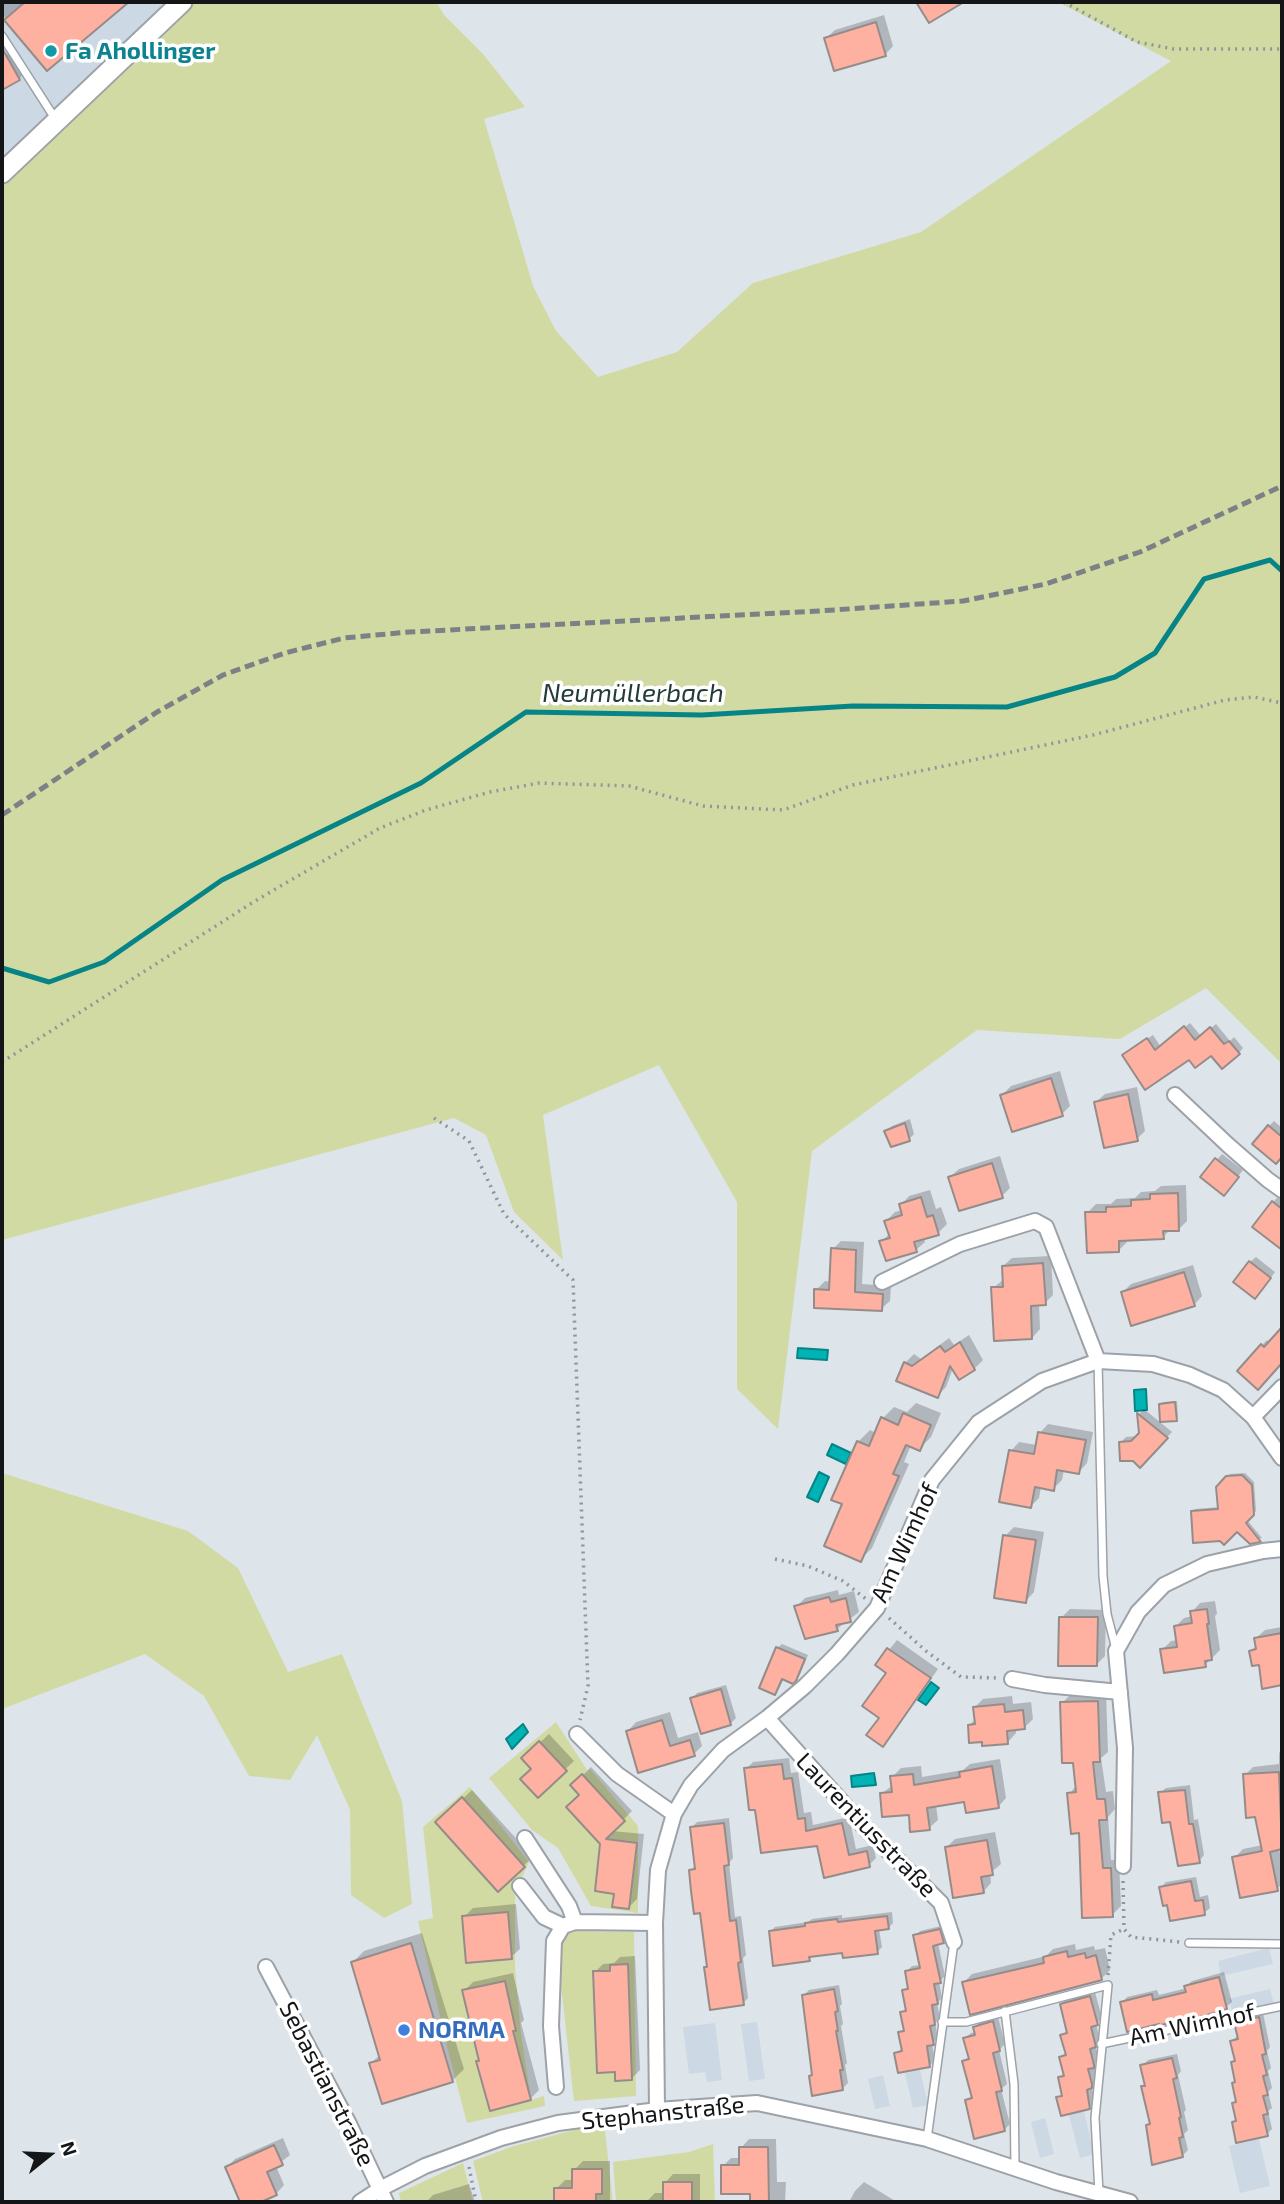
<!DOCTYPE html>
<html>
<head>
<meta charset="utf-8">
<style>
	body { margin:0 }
	#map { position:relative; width:1284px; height:2204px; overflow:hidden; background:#dde4ea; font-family:"Exo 2",sans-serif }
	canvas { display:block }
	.frame { position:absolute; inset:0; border:4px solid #131517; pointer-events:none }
	.north { position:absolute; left:14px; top:2120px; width:70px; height:70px; -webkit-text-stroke:5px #fff; paint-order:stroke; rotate:72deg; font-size:19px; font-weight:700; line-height:28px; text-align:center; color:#131517 }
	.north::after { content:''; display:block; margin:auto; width:24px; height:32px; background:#131517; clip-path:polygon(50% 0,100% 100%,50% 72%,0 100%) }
</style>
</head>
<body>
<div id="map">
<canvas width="1284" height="2204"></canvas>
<div class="frame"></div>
<div class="north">N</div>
</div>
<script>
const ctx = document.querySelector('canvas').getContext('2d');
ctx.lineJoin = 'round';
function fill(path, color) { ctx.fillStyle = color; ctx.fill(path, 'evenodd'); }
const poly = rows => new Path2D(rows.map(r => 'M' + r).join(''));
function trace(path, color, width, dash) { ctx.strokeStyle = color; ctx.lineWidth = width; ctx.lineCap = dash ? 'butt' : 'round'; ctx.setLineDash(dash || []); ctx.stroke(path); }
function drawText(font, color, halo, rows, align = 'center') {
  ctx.font = font + ' "Exo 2",sans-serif'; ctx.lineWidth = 7; ctx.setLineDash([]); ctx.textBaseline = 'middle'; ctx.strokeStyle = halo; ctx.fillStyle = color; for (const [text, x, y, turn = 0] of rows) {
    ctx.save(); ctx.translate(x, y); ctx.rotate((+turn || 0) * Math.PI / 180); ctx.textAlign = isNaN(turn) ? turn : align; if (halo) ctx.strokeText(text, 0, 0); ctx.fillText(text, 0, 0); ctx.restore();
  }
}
const built = poly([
	[2,2,172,2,2,175],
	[1269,1948,1273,1964,1221,1976,1218,1961],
	[1270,1989,1274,2004,1233,2014,1229,1999],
	[757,2022,765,2079,749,2081,741,2024],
	[715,2023,722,2080,707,2082,705,2072,689,2074,683,2027],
	[920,2070,928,2105,913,2108,905,2073],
	[883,2075,890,2106,875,2109,868,2079],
	[1084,2111,1094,2154,1080,2158,1069,2115],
	[1045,2118,1054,2154,1040,2158,1031,2122],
	[1259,2139,1270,2186,1240,2193,1229,2146]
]);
const green = poly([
	[172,2,436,2,445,16,483,54,525,107,484,119,533,286,556,331,598,377,677,352,753,283,921,232,1171,61,1058,2,1282,2,1282,1064,1206,988,1120,1039,977,1030,812,1151,778,1429,737,1389,737,1202,659,1065,543,1115,563,1260,514,1212,486,1135,454,1118,2,1240,2,175],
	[2,1473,188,1531,238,1568,288,1672,342,1654,402,1801,412,1904,384,1918,351,1895,350,1810,317,1735,290,1780,249,1776,204,1696,145,1654,2,1709],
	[556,1722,587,1770,567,1792,590,1769,638,1826,638,1913,591,1906,558,1848,532,1830,489,1778],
	[470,1787,529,1862,515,1892,515,1968,521,2034,531,2100,544,2096,545,2106,467,2123,447,2047,418,1921,433,1918,423,1827],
	[565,1931,634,1932,636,2096,574,2101,558,1959],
	[604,2122,613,2202,483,2202,473,2161,514,2146],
	[713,2144,715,2202,616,2202,613,2162,689,2152],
	[463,2163,473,2202,401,2202,399,2193]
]);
const water = poly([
	[798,1348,828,1350,827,1360,797,1358,798,1348],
	[1146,1389,1147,1410,1135,1411,1134,1390,1146,1389],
	[832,1444,851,1453,846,1464,827,1455,832,1444],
	[819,1472,829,1477,818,1502,807,1497,819,1472],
	[931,1682,939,1688,926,1705,918,1700,931,1682],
	[523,1724,528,1732,512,1749,506,1739,523,1724],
	[874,1773,876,1785,852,1787,851,1776,874,1773]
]);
const shadow = poly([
	[2,2,126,2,48,68,2,14],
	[884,15,893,46,885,55,826,38,835,30],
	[16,49,27,70,19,79,2,88,2,57],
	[1190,1023,1201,1036,1216,1024,1230,1041,1234,1037,1243,1048,1239,1053,1129,1051,1153,1035,1161,1047],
	[1060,1071,1070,1106,1062,1114,1002,1095,1011,1086],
	[1137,1087,1145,1131,1137,1139,1096,1102,1105,1094],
	[910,1119,914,1134,909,1139,886,1131,892,1126],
	[1274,1121,1282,1128,1282,1156,1276,1162,1269,1126],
	[1222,1154,1243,1170,1229,1188,1203,1177],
	[1000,1156,1010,1188,1002,1196,950,1177,959,1169],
	[1186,1185,1187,1221,1179,1229,1171,1229,1163,1237,1127,1239,1127,1242,1119,1250,1087,1213,1096,1204,1111,1204,1116,1199,1135,1198,1141,1192,1155,1191,1161,1186],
	[930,1190,936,1209,941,1207,947,1224,938,1233,924,1237,925,1242,916,1250,881,1242,890,1233,886,1221,895,1212,902,1210,901,1205,909,1196],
	[1278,1197,1282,1200,1282,1240,1278,1245,1273,1202],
	[841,1241,864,1242,862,1284,891,1286,890,1301,881,1309,816,1290,825,1281,831,1282,833,1249],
	[1051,1256,1053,1295,1045,1303,1039,1304,1040,1329,1032,1338,993,1288,1004,1279,1003,1266,1012,1258],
	[1256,1257,1275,1272,1260,1292,1250,1262],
	[1193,1265,1202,1296,1194,1305,1123,1292,1131,1284],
	[1282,1330,1282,1361,1258,1387,1262,1345,1267,1340,1270,1343],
	[969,1335,983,1360,974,1369,953,1368,946,1387,937,1396,905,1363,914,1354,921,1359,949,1338,954,1345],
	[1177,1401,1178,1417,1176,1419,1161,1404,1163,1402],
	[916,1403,941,1413,931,1437,919,1449,911,1445,904,1462,909,1464,872,1548,860,1560,844,1503,858,1442,870,1430,876,1433,883,1418,894,1407,907,1412],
	[1144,1409,1172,1432,1140,1465,1120,1443,1126,1437,1138,1436,1141,1433,1139,1414],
	[1048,1424,1093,1432,1087,1463,1079,1472,1064,1469,1062,1480,1053,1489,1041,1487,1039,1498,1031,1506,1011,1451,1019,1442,1037,1445,1040,1433],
	[1245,1473,1254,1482,1256,1511,1247,1520,1262,1538,1250,1542,1237,1530,1192,1511,1195,1509,1220,1507,1218,1488,1230,1474],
	[1014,1527,1044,1532,1034,1592,1026,1601,1005,1536],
	[838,1590,839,1595,854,1591,859,1612,837,1629,796,1607,805,1598],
	[1215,1601,1217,1614,1215,1616,1220,1650,1205,1665,1162,1650,1171,1641,1178,1640,1176,1626,1184,1618,1192,1616,1192,1612,1200,1603],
	[1070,1609,1106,1610,1105,1656,1097,1664,1061,1618],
	[1282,1627,1282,1684,1264,1687,1260,1663,1251,1651,1257,1645,1256,1638,1265,1630],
	[897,1640,938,1669,891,1736,882,1744,881,1718,888,1672,877,1665],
	[782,1644,808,1655,800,1674,793,1681,784,1678,779,1689,774,1693,777,1648],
	[726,1685,736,1718,731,1723,702,1732,692,1699,697,1693],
	[1106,1693,1108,1752,1101,1758,1106,1792,1113,1791,1115,1809,1108,1817,1111,1860,1119,1860,1121,1906,1112,1915,1081,1831,1069,1794,1077,1785,1062,1703,1071,1694],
	[1012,1696,1013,1704,1031,1702,1033,1719,1024,1728,1016,1728,1016,1733,1008,1742,969,1725,976,1719,975,1707,983,1699],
	[670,1712,678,1738,698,1732,702,1746,694,1754,640,1770,628,1731,636,1722],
	[549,1734,574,1761,538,1795,533,1768,524,1758],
	[1282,1749,1282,1848,1279,1848,1282,1865,1282,1884,1277,1889,1234,1858,1243,1849,1263,1845,1245,1775,1253,1767,1279,1764,1279,1753],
	[789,1758,791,1773,798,1772,804,1813,811,1812,813,1825,849,1817,856,1849,873,1845,876,1858,869,1865,818,1844,757,1808,746,1769,753,1762],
	[1000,1759,1006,1798,998,1807,966,1800,936,1805,938,1820,929,1828,881,1794,893,1785,892,1777,901,1768,921,1766,922,1777,963,1770,970,1764],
	[591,1767,632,1811,612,1831,644,1834,637,1899,629,1907,616,1892,602,1843,581,1795,572,1785],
	[1190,1785,1194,1820,1198,1819,1204,1855,1199,1861,1172,1820,1160,1793,1166,1788],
	[472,1790,533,1857,498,1889,446,1814],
	[729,1818,733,1858,729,1863,735,1917,741,1916,746,1955,743,1958,748,1998,743,2003,706,1968,709,1965,701,1911,690,1871,696,1865,692,1827,697,1822],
	[995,1832,1001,1864,990,1873,991,1883,983,1892,947,1847,955,1839],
	[1196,1877,1200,1897,1208,1895,1210,1908,1204,1913,1168,1903,1161,1887,1166,1882],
	[516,1904,520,1949,511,1957,464,1917,473,1908],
	[892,1912,893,1923,888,1928,879,1929,882,1947,877,1952,844,1951,814,1955,809,1960,770,1932,775,1927,808,1922,812,1919,842,1915,842,1918],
	[945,1925,948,1937,943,1942,938,1943,945,1976,939,1982,942,1998,937,2003,940,2018,935,2023,938,2038,932,2044,935,2060,930,2065,896,2053,903,2048,900,2033,905,2027,902,2012,907,2008,904,1991,909,1985,907,1971,912,1966,921,1965,915,1936,920,1931],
	[422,1933,464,2069,452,2081,371,2063,381,2054,353,1962,364,1951],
	[1075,1944,1076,1950,1094,1946,1095,1950,1105,1948,1110,1970,1101,1979,963,1983,972,1974,1046,1956,1053,1949],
	[635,1956,640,2070,632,2078,595,1972,603,1964,614,1963,620,1957],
	[1224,1972,1232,2002,1226,2007,1122,2003,1127,1997,1157,1990,1159,1995,1187,1988,1186,1986,1192,1981],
	[513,1973,524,2020,521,2023,539,2090,530,2099,480,2060,464,1991,473,1982],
	[839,1985,842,2004,840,2006,843,2024,841,2026,847,2063,845,2065,848,2083,842,2089,811,2076,814,2073,804,1995,809,1990],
	[1095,1992,1102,2018,1096,2024,1100,2040,1095,2045,1099,2058,1094,2065,1097,2078,1097,2081,1092,2086,1094,2102,1089,2108,1058,2098,1063,2093,1059,2078,1065,2072,1061,2057,1066,2052,1062,2036,1068,2030,1061,2004,1067,1999],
	[1263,2013,1270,2047,1267,2051,1271,2068,1268,2071,1272,2088,1268,2092,1272,2108,1268,2111,1272,2129,1267,2134,1234,2123,1238,2119,1234,2103,1237,2100,1233,2083,1237,2080,1233,2063,1236,2059,1232,2041,1237,2036,1236,2023,1241,2018],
	[998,2017,1005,2044,999,2050,1007,2084,1001,2089,1010,2124,1005,2129,976,2136,967,2101,972,2095,964,2061,970,2056,965,2038,971,2033,976,2032,975,2027,980,2022],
	[1177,2054,1181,2071,1178,2075,1186,2110,1184,2112,1188,2130,1184,2134,1188,2150,1182,2156,1148,2126,1152,2122,1143,2087,1146,2084,1142,2066,1148,2060],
	[283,2138,290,2155,276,2166,284,2185,276,2194,256,2202,242,2202,227,2167,235,2159],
	[749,2139,776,2139,777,2182,786,2182,785,2202,752,2202,752,2192,723,2166,731,2158,741,2158,741,2148],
	[583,2161,610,2161,610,2202,556,2202,556,2189,565,2180,574,2180,574,2170],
	[673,2174,700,2174,700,2202,646,2202,655,2193,665,2193,665,2183],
	[864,2182,897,2202,849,2202,855,2191],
	[469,2184,475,2202,426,2202,433,2195]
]);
const stream = poly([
	[2,968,49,982,104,962,222,880,421,783,526,712,702,715,853,706,1007,707,1115,677,1155,653,1204,579,1270,560,1282,571]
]);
const building = poly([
	[25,2,129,2,47,71,4,20,25,2],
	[916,2,964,2,929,23,916,2],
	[876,22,886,56,834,71,824,38,876,22],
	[2,48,20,80,2,90,2,48],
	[1184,1026,1195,1040,1210,1027,1224,1044,1229,1041,1240,1054,1222,1069,1211,1056,1195,1068,1189,1060,1145,1090,1122,1055,1147,1038,1155,1050,1184,1026],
	[1051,1078,1063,1116,1012,1132,1000,1095,1051,1078],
	[1128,1094,1138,1141,1104,1148,1094,1102,1128,1094],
	[905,1123,910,1141,891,1147,884,1131,905,1123],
	[1268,1125,1282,1137,1282,1157,1276,1164,1252,1144,1268,1125],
	[1215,1158,1239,1177,1224,1196,1200,1177,1215,1158],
	[992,1163,1003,1198,959,1211,948,1177,992,1163],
	[1178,1193,1179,1231,1163,1231,1164,1239,1119,1241,1119,1252,1087,1253,1085,1212,1106,1212,1106,1207,1131,1206,1131,1200,1150,1199,1150,1194,1178,1193],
	[921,1197,927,1217,933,1215,939,1235,914,1242,917,1252,886,1261,879,1241,890,1238,884,1221,902,1215,899,1204,921,1197],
	[1272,1201,1282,1209,1282,1250,1252,1227,1272,1201],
	[831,1248,856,1250,855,1292,883,1294,882,1311,814,1308,814,1289,829,1290,831,1248],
	[1249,1261,1271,1278,1255,1299,1233,1282,1249,1261],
	[1043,1263,1046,1305,1031,1306,1032,1339,994,1341,991,1287,1003,1287,1002,1266,1043,1263],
	[1184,1272,1195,1306,1131,1326,1121,1292,1184,1272],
	[1282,1327,1282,1363,1258,1390,1237,1371,1261,1344,1264,1347,1282,1327],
	[960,1342,975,1370,959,1380,950,1366,938,1398,896,1381,904,1362,912,1366,940,1346,945,1352,960,1342],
	[1175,1402,1177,1421,1160,1422,1159,1404,1175,1402],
	[903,1413,931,1425,920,1451,906,1445,893,1474,899,1476,861,1562,824,1546,842,1504,831,1500,857,1441,869,1446,881,1417,898,1425,903,1413],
	[1137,1413,1168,1438,1140,1468,1133,1461,1120,1461,1119,1442,1131,1441,1139,1433,1137,1413],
	[1038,1432,1086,1440,1079,1474,1057,1470,1054,1491,1035,1487,1031,1508,999,1502,1009,1450,1034,1454,1038,1432],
	[1242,1475,1252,1485,1254,1515,1246,1523,1261,1542,1250,1544,1237,1532,1224,1545,1220,1541,1193,1543,1191,1511,1218,1509,1216,1487,1226,1476,1242,1475],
	[1003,1535,1036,1540,1026,1603,994,1598,1003,1535],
	[829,1597,831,1602,846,1598,851,1622,836,1625,838,1631,805,1639,794,1606,829,1597],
	[1207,1609,1209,1624,1207,1624,1212,1660,1205,1661,1206,1667,1164,1673,1160,1649,1177,1647,1174,1626,1192,1623,1190,1611,1207,1609],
	[1059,1617,1098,1617,1097,1666,1058,1666,1059,1617],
	[1282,1633,1282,1685,1262,1689,1259,1665,1252,1666,1249,1651,1256,1649,1254,1638,1282,1633],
	[776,1647,805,1659,796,1681,793,1684,782,1679,775,1695,759,1688,776,1647],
	[887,1648,931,1678,883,1747,866,1735,879,1718,862,1706,886,1673,875,1665,887,1648],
	[721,1689,731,1725,701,1734,690,1698,721,1689],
	[1098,1701,1100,1762,1093,1762,1097,1799,1105,1799,1107,1820,1099,1820,1103,1868,1111,1868,1113,1917,1082,1918,1079,1833,1071,1834,1067,1793,1076,1792,1073,1763,1062,1763,1060,1702,1098,1701],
	[1004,1704,1005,1712,1023,1710,1025,1729,1007,1731,1008,1744,982,1746,982,1742,969,1743,968,1725,975,1724,973,1707,1004,1704],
	[662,1720,670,1746,690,1740,695,1756,638,1773,626,1731,662,1720],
	[539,1741,567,1771,538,1798,520,1779,531,1769,521,1758,539,1741],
	[782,1764,784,1779,792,1778,798,1819,805,1818,806,1831,842,1823,849,1855,867,1851,870,1867,824,1878,817,1846,761,1853,755,1810,749,1810,744,1768,782,1764],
	[992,1766,999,1808,966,1813,964,1802,927,1808,930,1830,910,1832,909,1815,882,1817,880,1793,892,1792,890,1776,913,1774,914,1785,960,1777,959,1772,992,1766],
	[1279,1772,1282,1849,1270,1852,1278,1891,1240,1898,1232,1857,1262,1851,1255,1817,1246,1818,1243,1774,1279,1772],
	[582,1774,625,1821,606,1839,637,1843,629,1909,612,1907,614,1894,595,1891,600,1844,566,1807,579,1795,570,1785,582,1774],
	[1185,1790,1189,1824,1193,1824,1200,1863,1178,1866,1170,1822,1162,1823,1158,1792,1185,1790],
	[462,1797,525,1867,498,1892,435,1822,462,1797],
	[724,1823,729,1865,724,1866,730,1921,736,1920,741,1962,738,1963,744,2005,710,2010,704,1967,707,1967,700,1913,694,1914,691,1891,689,1870,695,1869,690,1827,724,1823],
	[987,1840,993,1875,981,1877,984,1893,953,1898,945,1847,987,1840],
	[1191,1881,1195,1901,1203,1900,1205,1915,1170,1921,1167,1905,1163,1906,1159,1887,1191,1881],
	[508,1912,512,1959,466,1963,462,1916,508,1912],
	[887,1916,889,1929,875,1931,878,1954,843,1958,842,1953,809,1957,810,1961,773,1966,769,1931,805,1926,805,1923,837,1919,838,1922,887,1916],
	[940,1929,944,1943,933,1946,941,1983,934,1984,938,2004,932,2005,935,2025,930,2026,934,2045,927,2046,930,2067,898,2073,894,2053,902,2051,898,2032,904,2031,900,2012,906,2011,902,1990,908,1989,905,1971,920,1968,913,1935,940,1929],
	[411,1943,453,2082,382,2104,369,2063,380,2060,351,1962,411,1943],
	[1067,1951,1068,1957,1085,1953,1086,1958,1096,1955,1102,1980,970,2015,962,1982,1044,1963,1043,1957,1067,1951],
	[628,1964,632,2080,615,2081,615,2072,597,2073,593,1971,610,1971,610,1965,628,1964],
	[1219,1977,1227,2009,1193,2019,1160,2025,1159,2024,1127,2032,1120,2002,1152,1994,1153,2000,1186,1992,1184,1986,1219,1977],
	[505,1981,516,2031,513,2031,531,2100,490,2111,476,2061,479,2061,462,1990,505,1981],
	[834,1989,838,2011,835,2012,838,2031,836,2031,843,2070,840,2070,843,2090,812,2096,809,2076,812,2075,802,1995,834,1989],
	[1090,1996,1098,2025,1091,2027,1096,2047,1090,2049,1094,2065,1094,2068,1088,2069,1092,2084,1092,2088,1087,2090,1090,2109,1061,2116,1056,2097,1062,2096,1058,2077,1064,2076,1059,2057,1066,2055,1060,2035,1067,2033,1060,2004,1090,1996],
	[1259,2017,1266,2054,1262,2055,1267,2075,1263,2076,1268,2095,1263,2096,1268,2114,1263,2115,1268,2136,1236,2143,1232,2122,1236,2121,1232,2103,1236,2102,1232,2083,1235,2082,1231,2062,1235,2061,1230,2041,1238,2039,1234,2022,1259,2017],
	[993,2021,1000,2051,993,2053,1002,2091,996,2092,1005,2131,974,2139,965,2100,972,2098,962,2061,969,2059,963,2038,975,2035,973,2027,993,2021],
	[1172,2058,1177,2078,1173,2079,1181,2117,1179,2118,1183,2137,1179,2138,1183,2157,1152,2165,1146,2125,1150,2124,1141,2086,1145,2086,1140,2065,1172,2058],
	[274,2145,283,2165,267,2172,277,2195,261,2202,240,2202,225,2167,274,2145],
	[739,2147,768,2147,769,2202,750,2202,750,2194,721,2194,721,2165,739,2165,739,2147],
	[572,2169,602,2169,602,2194,596,2194,596,2202,554,2202,554,2188,572,2188,572,2169],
	[663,2182,692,2182,692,2202,663,2202,663,2182]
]);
const path = poly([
	[1064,2,1137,42,1174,49,1282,49],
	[2,1062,255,901,380,828,426,810,490,792,539,783,629,786,703,806,783,810,853,785,1093,735,1225,700,1254,697,1282,703],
	[434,1118,469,1141,504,1214,573,1280,588,1686,580,1720],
	[775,1559,808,1566,843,1581,866,1599],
	[889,1618,926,1651,961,1677,1000,1678],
	[1123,1881,1124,1929,1131,1937,1180,1942],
	[1108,1975,1111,1935,1124,1929],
	[469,2167,476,2202]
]);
const lane = poly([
	[2,36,56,120],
	[1098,1361,1103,1576,1107,1614,1116,1649],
	[1189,1943,1282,1944],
	[1005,2011,1014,2084,1015,2168],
	[942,2022,966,2022,1108,1985,1095,2118,1099,2193],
	[1101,2044,1282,2006],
	[927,2139,954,1942]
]);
const street = poly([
	[1175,1095,1228,1145,1268,1180,1282,1190],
	[882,1282,960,1244,1035,1221,1046,1227,1098,1361],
	[1253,1417,1282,1387],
	[1012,1679,1045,1685,1120,1692],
	[767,1718,866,1829,941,1903,954,1942],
	[577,1734,617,1774,674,1814],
	[525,1838,569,1906,575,1922],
	[1123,1866,1125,1748,1116,1651,1138,1612,1164,1585,1207,1564,1263,1551,1282,1549],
	[520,1886,544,1917,563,1926],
	[266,1967,349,2124,386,2202],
	[556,2087,551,2026,554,1941,563,1926,575,1922,655,1923],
	[657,2110,655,1923,658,1870,674,1814,691,1785,723,1750,767,1718,805,1686,837,1654,877,1608,932,1480,979,1422,1042,1381,1098,1361,1153,1364,1190,1375,1223,1390,1253,1417,1282,1458],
	[360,2202,380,2189,425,2166,501,2138,558,2123,657,2110,757,2103,927,2139,1056,2182,1130,2202]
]);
const secondary = poly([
	[2,173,182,2]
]);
const rail = poly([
	[2,815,157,712,223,675,285,653,344,638,409,632,819,611,963,601,1046,584,1140,552,1282,486]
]);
const markers = [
	[51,51,7,"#0f9aa8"],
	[404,2030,7,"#3f7fe0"]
];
const cultureNames = [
	["Fa Ahollinger",65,51]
];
const streetNames = [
	["Am Wimhof",905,1543,-65],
	["Laurentiusstraße",866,1825,46],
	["Am Wimhof",1192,2025,-12],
	["Sebastianstraße",327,2084,63],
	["Stephanstraße",663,2113,-6]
];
const shopNames = [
	["NORMA",418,2030]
];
const waterNames = [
	["Neumüllerbach",633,693]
];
fill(built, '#ccd8e4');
fill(green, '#d2daa4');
fill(water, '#01b3b5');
trace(water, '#068486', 2);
fill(shadow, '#0003');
trace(stream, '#068486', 5);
fill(building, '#feb1a0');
trace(building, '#958c8a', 2);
trace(lane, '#9ca2a8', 10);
trace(street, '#9ca2a8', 18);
trace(secondary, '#9ca2a8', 23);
trace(path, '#90969a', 3.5, [2, 5]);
trace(lane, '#fff', 7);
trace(street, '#fff', 14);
trace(secondary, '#fff', 19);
trace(rail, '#7c8185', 5, [10, 5]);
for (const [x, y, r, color] of markers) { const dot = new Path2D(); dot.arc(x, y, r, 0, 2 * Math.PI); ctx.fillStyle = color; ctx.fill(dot); trace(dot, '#fff', 2.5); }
drawText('bold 24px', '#0d838f', '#fff', cultureNames, 'left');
drawText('24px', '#131517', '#fff', streetNames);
drawText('bold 24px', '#366cbe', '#fff', shopNames, 'left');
drawText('italic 26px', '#233b3b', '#fff', waterNames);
</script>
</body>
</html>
